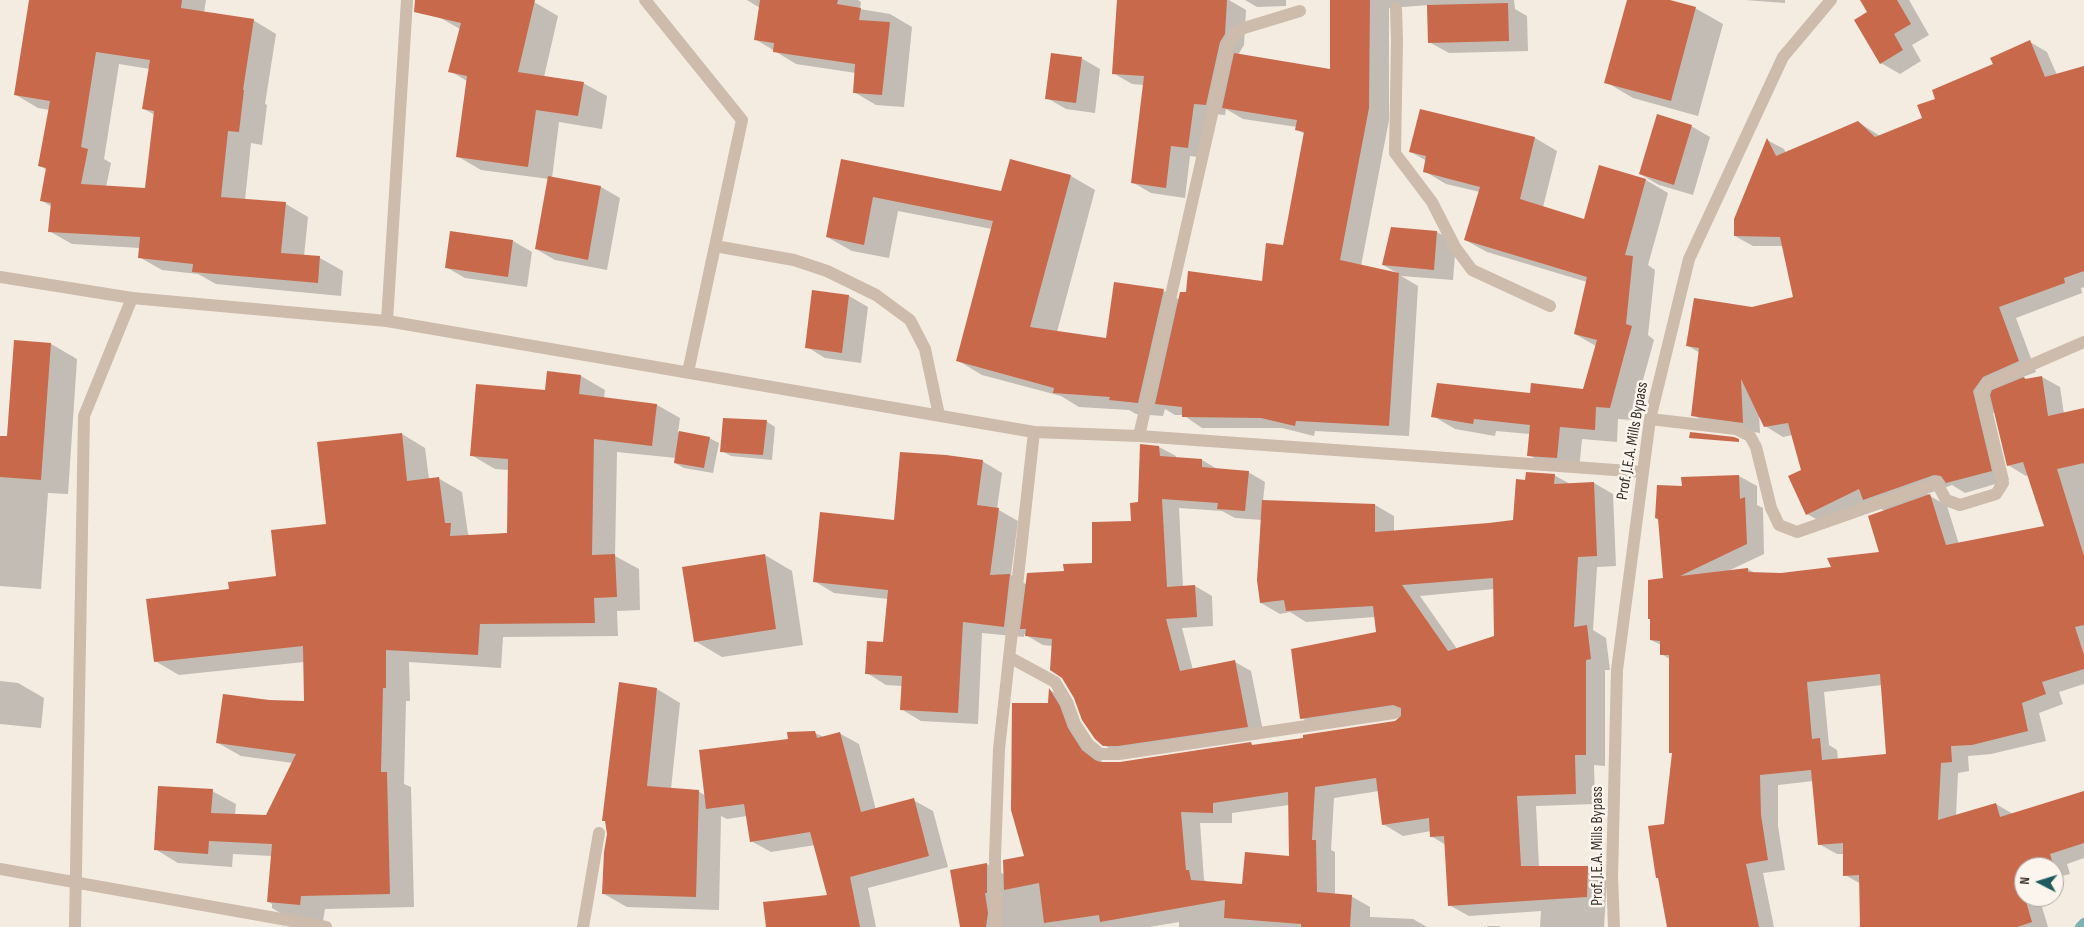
<!DOCTYPE html>
<html>
<head>
<meta charset="utf-8">
<style>
	body { margin:0 }
	#map { position:relative; width:2084px; height:927px; overflow:hidden; background:#f4ebe1; font-family:"Sofia Sans Condensed",sans-serif }
	canvas { display:block }
	.north { position:absolute; left:2014px; top:857px; width:50px; height:50px; box-sizing:border-box; background:#fbf5ee; border:1px solid #aea6a0; border-radius:50%; rotate:275deg; font-size:14px; font-weight:700; line-height:20px; text-align:center; color:#3b302b }
	.north::after { content:''; display:block; margin:auto; width:18px; height:22px; background:#1f5a5e; clip-path:polygon(50% 0,100% 100%,50% 72%,0 100%) }
</style>
</head>
<body>
<div id="map">
<canvas width="2084" height="927"></canvas>
<div class="north">N</div>
</div>
<script>
const ctx = document.querySelector('canvas').getContext('2d');
ctx.lineJoin = 'round';
function fill(path, color) { ctx.fillStyle = color; ctx.fill(path, 'evenodd'); }
const poly = rows => new Path2D(rows.map(r => 'M' + r).join(''));
function trace(path, color, width, dash) { ctx.strokeStyle = color; ctx.lineWidth = width; ctx.lineCap = dash ? 'butt' : 'round'; ctx.setLineDash(dash || []); ctx.stroke(path); }
function drawText(font, color, halo, rows, align = 'center') {
  ctx.font = font + ' "Sofia Sans Condensed",sans-serif'; ctx.lineWidth = 5; ctx.setLineDash([]); ctx.textBaseline = 'middle'; ctx.strokeStyle = halo; ctx.fillStyle = color; for (const [text, x, y, turn = 0] of rows) {
    ctx.save(); ctx.translate(x, y); ctx.rotate((+turn || 0) * Math.PI / 180); ctx.textAlign = isNaN(turn) ? turn : align; if (halo) ctx.strokeText(text, 0, 0); ctx.fillText(text, 0, 0); ctx.restore();
  }
}
const shadow = poly([
	[31,0,206,0,204,13,253,20,276,34,265,104,267,105,262,145,251,143,245,200,286,204,308,217,304,256,320,258,343,271,341,296,216,284,198,274,162,270,139,257,140,248,72,244,49,231,52,207,41,200,47,170,39,165,50,110,38,108,16,95],
	[119,64,150,69,144,109,155,115,147,189,106,187,111,163,104,159],
	[443,0,524,0,534,2,558,16,544,77,583,83,607,96,602,129,559,122,552,178,601,187,620,198,607,270,555,260,536,249,549,179,481,170,457,156,467,81,450,71,460,29,439,17],
	[747,0,858,0,861,2,860,9,890,14,912,27,904,107,876,105,854,92,856,73,796,64,755,39,760,8],
	[1119,0,1229,0,1246,10,1244,45,1238,55,1331,70,1331,0,1514,0,1515,9,1527,16,1528,51,1449,53,1429,42,1429,5,1389,8,1389,120,1361,266,1399,274,1383,265,1392,228,1437,232,1456,243,1453,280,1401,276,1418,286,1409,436,1315,431,1314,436,1282,428,1202,428,1183,415,1175,415,1165,409,1163,416,1136,414,1129,410,1079,407,1061,396,982,375,957,360,992,229,898,211,889,258,852,251,827,237,842,161,1002,192,1011,160,1071,176,1095,190,1057,332,1107,340,1164,291,1180,300,1263,282,1284,246,1305,134,1297,130,1297,127,1243,119,1226,109,1225,115,1213,114,1207,158,1190,156,1185,198,1151,193,1132,182,1144,85,1132,84,1113,73],
	[1245,0,1286,0,1286,6,1257,7],
	[1628,0,1665,0,1695,8,1723,24,1698,116,1633,98,1606,82],
	[1745,0,1785,0,1785,3],
	[1862,0,1909,0,1929,35,1912,45,1921,61,1900,74,1881,63,1869,12],
	[2030,42,2047,52,2057,75,2084,67,2084,287,2081,288,2082,293,2016,318,2036,372,2023,377,2028,380,2042,377,2060,387,2064,414,2084,409,2084,684,2059,692,2063,704,2039,713,2046,741,1991,754,1968,756,1969,771,1958,773,1956,816,1996,804,2013,814,2084,821,2084,858,2067,864,2070,874,2054,878,2054,867,2024,867,2024,897,2039,897,2048,927,1858,927,1861,925,1861,884,1845,875,1844,854,1837,854,1819,844,1813,781,1778,785,1778,826,1785,870,1763,873,1774,927,1668,927,1666,825,1673,754,1670,752,1670,659,1661,654,1661,645,1651,640,1683,487,1683,479,1739,476,1757,486,1757,505,1763,508,1764,554,1728,571,1748,569,1755,573,1781,574,1833,568,1881,553,1885,511,1869,502,1825,524,1807,514,1802,471,1792,435,1783,437,1765,426,1759,414,1760,433,1710,425,1693,415,1700,353,1688,346,1752,308,1794,298,1783,246,1753,246,1735,236,1767,140,1784,149,1786,153,1858,122,1880,136,1923,119,1937,99],
	[1995,412,2008,465,2026,476,2028,475,2046,527,1959,544,1947,506,1927,494,1952,485,1965,493,2009,480,1993,413],
	[1882,685,1888,755,1838,760,1837,750,1829,745,1824,692],
	[1081,58,1100,69,1095,113,1066,109,1047,98],
	[1691,126,1710,137,1693,195,1659,185,1640,174],
	[1535,138,1557,151,1543,207,1585,220,1600,167,1646,180,1668,193,1648,265,1655,270,1648,335,1654,340,1632,420,1618,419,1617,442,1582,439,1579,470,1551,468,1529,455,1530,434,1496,431,1495,436,1455,429,1433,416,1532,395,1584,390,1596,346,1575,334,1587,282,1487,252,1465,240,1480,192,1446,184,1424,171,1427,161,1411,152],
	[451,232,513,241,532,252,527,287,465,278,446,267],
	[814,291,849,296,868,307,861,363,825,358,807,347],
	[51,344,77,359,68,494,48,493,41,589,0,586,0,437,9,438],
	[548,372,581,376,605,390,604,398,657,405,680,418,678,432,709,438,719,443,713,473,684,468,675,463,676,458,617,452,615,556,639,569,640,610,617,611,618,636,503,637,501,668,409,662,410,701,406,701,404,784,411,787,414,907,325,909,322,927,295,922,272,908,272,904,268,901,272,856,233,854,232,867,178,863,155,849,212,791,236,804,235,815,267,817,293,763,241,756,218,743,269,702,306,702,304,662,179,675,155,661,230,590,277,578,328,525,402,434,425,448,429,479,438,478,462,492,468,534,470,536,508,534,509,470,495,469,471,455,546,391],
	[766,421,775,427,772,460,731,456,722,451],
	[1141,446,1159,447,1176,456,1176,459,1202,460,1219,470,1248,472,1265,482,1263,501,1375,505,1394,516,1394,532,1514,521,1526,481,1554,475,1570,484,1594,483,1613,494,1616,566,1597,567,1593,630,1606,638,1610,670,1605,670,1605,766,1594,765,1595,804,1536,806,1539,867,1588,867,1607,878,1604,927,1540,927,1541,911,1469,916,1449,905,1446,845,1431,836,1431,831,1403,836,1383,824,1379,791,1334,798,1331,850,1335,852,1335,895,1351,896,1370,907,1370,917,1413,919,1427,927,1179,927,1179,922,1149,927,961,927,987,864,1005,875,1026,857,1050,690,1068,701,1087,740,1103,763,1120,763,1251,744,1254,746,1304,739,1396,722,1403,717,1321,729,1302,718,1377,633,1375,617,1306,622,1290,612,1280,614,1261,603,1262,520,1235,518,1222,511,1179,508,1183,587,1195,586,1212,596,1213,626,1182,628,1193,670,1235,662,1251,671,1264,736,1121,755,1104,745,1053,646,1043,645,1024,634,1024,637,982,633,978,724,921,721,901,709,902,686,886,685,867,673,884,644,888,599,834,593,814,581,895,521,982,461,1002,473,997,509,1018,521,1011,575,1027,585,1093,564,1132,522,1139,503],
	[1494,589,1495,636,1457,649,1420,596],
	[1289,805,1290,858,1243,885,1208,882,1204,880,1200,823,1232,823,1232,813],
	[765,555,792,571,803,645,722,657,695,641],
	[0,681,18,683,44,698,41,728,0,724],
	[657,689,680,703,671,789,698,791,706,796,790,741,815,733,824,737,839,733,859,744,876,810,913,800,933,811,948,867,868,888,876,927,767,927,829,896,815,845,771,852,751,841,747,816,727,819,721,816,719,910,627,907,604,894],
	[1487,926,1499,926,1501,927,1487,927]
]);
const stream = poly([
	[2080,927,2084,923]
]);
const building = poly([
	[29,0,182,0,181,8,254,19,243,90,244,90,239,132,228,131,221,197,286,202,281,253,320,256,318,283,192,272,193,264,138,258,140,237,48,232,51,203,40,201,46,168,38,166,50,101,14,95],
	[96,52,150,60,142,109,154,111,145,188,81,184,88,149,81,147],
	[415,0,535,0,518,72,584,82,578,116,536,110,528,167,456,157,467,76,448,72,461,23,414,12],
	[760,0,838,0,837,4,861,8,859,20,890,22,882,95,853,93,855,64,773,52,774,43,754,40],
	[1117,0,1227,0,1225,34,1220,42,1206,105,1194,104,1188,148,1171,146,1166,188,1131,183,1144,76,1112,74],
	[1330,0,1370,0,1369,108,1340,260,1399,273,1389,426,1296,421,1295,426,1261,418,1182,417,1182,407,1155,404,1180,292,1186,292,1188,271,1262,281,1266,243,1283,245,1304,132,1295,130,1297,120,1222,108,1234,53,1330,69],
	[1627,0,1670,0,1696,7,1671,101,1604,83],
	[1860,0,1897,0,1911,24,1894,34,1903,50,1880,64,1854,20,1867,12],
	[1508,3,1509,41,1428,43,1427,5],
	[2030,40,2045,77,2084,66,2084,271,2064,278,2065,283,1999,307,2019,361,1983,377,1973,391,1992,471,1946,483,1941,476,1934,475,1863,500,1859,489,1806,515,1788,476,1801,470,1788,423,1764,427,1741,379,1743,423,1691,416,1699,348,1686,346,1694,298,1752,307,1793,297,1780,237,1734,236,1734,219,1767,138,1776,156,1858,121,1875,137,1922,118,1917,105,1935,99,1932,90,1993,64,1990,58],
	[1051,53,1082,57,1076,103,1045,99],
	[1420,109,1535,137,1520,199,1584,219,1599,165,1646,179,1625,255,1633,256,1626,324,1632,326,1610,408,1596,407,1595,430,1560,427,1557,458,1527,456,1530,425,1474,419,1473,424,1431,417,1437,383,1530,393,1531,383,1583,389,1597,340,1574,334,1587,277,1464,240,1480,187,1423,172,1426,156,1409,152],
	[1657,114,1692,125,1674,185,1639,174],
	[841,159,1001,191,1010,159,1071,175,1030,327,1106,338,1114,282,1164,289,1138,403,1109,400,1110,397,1053,393,1054,388,956,361,993,221,873,197,864,245,826,237],
	[548,176,601,186,588,260,535,249],
	[1391,227,1437,231,1434,270,1382,265],
	[450,231,513,240,508,277,445,268],
	[812,290,849,295,842,353,805,348],
	[14,340,51,343,41,480,0,477,0,436,7,436],
	[547,371,581,375,579,394,657,404,652,446,594,439,592,555,615,554,617,597,594,598,595,623,480,624,478,655,386,650,386,688,383,688,381,772,387,772,390,894,301,896,300,905,267,902,272,844,209,841,208,854,154,850,158,786,213,789,211,813,266,815,296,754,216,743,223,694,269,700,304,701,303,646,154,662,146,599,229,589,228,582,276,576,271,530,326,524,317,442,402,433,407,481,439,477,445,523,451,523,450,536,507,533,508,459,470,456,476,384,545,390],
	[2042,376,2048,416,2084,408,2084,463,2057,469,2084,556,2084,625,2075,627,2084,655,2084,669,2042,682,2046,694,2022,703,2028,731,1972,745,1951,746,1952,762,1941,763,1938,820,1996,803,2000,817,2084,791,2084,843,2050,854,2053,864,2042,867,2024,867,2024,872,2018,874,2032,922,2017,927,1860,927,1859,875,1843,876,1843,843,1818,845,1811,770,1760,775,1761,815,1768,860,1746,864,1759,927,1667,927,1658,878,1656,878,1648,826,1664,824,1672,753,1669,753,1669,655,1660,655,1660,641,1650,640,1650,619,1648,619,1648,580,1663,578,1658,519,1655,518,1657,485,1682,486,1681,477,1739,475,1740,499,1745,497,1747,544,1680,576,1748,568,1748,572,1781,573,1831,567,1827,558,1879,552,1868,516,1930,494,1946,545,2044,526,2023,462,2007,466,1990,395,1992,390,2024,377,2025,379],
	[1880,674,1886,754,1822,760,1820,738,1812,739,1807,682],
	[723,418,767,420,763,455,720,452],
	[679,431,710,437,704,468,674,463],
	[1690,432,1734,437,1739,439,1739,442,1689,438],
	[1140,444,1159,446,1160,456,1202,459,1202,467,1249,471,1245,511,1217,509,1218,503,1162,499,1167,587,1195,585,1197,617,1166,619,1180,671,1235,660,1248,727,1118,746,1103,746,1095,739,1082,720,1074,698,1062,678,1050,670,1052,639,1025,636,1026,629,1020,629,1027,573,1064,571,1063,564,1092,563,1092,522,1131,521,1130,503,1138,502],
	[900,452,946,455,983,460,977,505,999,508,990,575,1010,574,1004,627,963,622,958,713,900,710,902,676,865,674,867,641,883,642,888,590,813,582,820,512,894,520],
	[1526,472,1555,474,1554,484,1594,482,1597,556,1578,557,1574,627,1587,625,1591,659,1586,660,1586,755,1575,755,1576,794,1517,796,1521,866,1588,866,1587,897,1448,906,1444,836,1430,837,1429,818,1382,825,1376,778,1315,787,1312,840,1316,840,1317,892,1352,895,1350,927,1301,927,1301,924,1224,918,1225,900,1100,922,1099,915,1044,923,1039,883,1004,890,1003,860,1024,856,1011,810,1012,703,1048,703,1049,688,1060,706,1068,728,1082,750,1095,760,1100,762,1120,762,1251,742,1252,745,1303,738,1303,735,1395,721,1401,716,1401,708,1393,705,1300,719,1291,649,1376,632,1373,606,1286,611,1284,600,1260,603,1257,580,1262,500,1375,504,1375,532,1489,523,1513,520,1516,479,1525,480],
	[1493,578,1494,636,1448,651,1402,585],
	[1288,792,1289,856,1245,852,1242,884,1191,880,1189,870,1186,870,1181,812,1213,813,1213,803],
	[765,554,776,629,694,642,682,567],
	[619,682,657,688,647,786,699,790,696,897,602,894,604,852,607,834,605,821,602,821],
	[815,731,817,738,840,732,861,812,914,798,929,856,850,877,860,927,766,927,763,902,827,895,810,832,750,842,744,804,706,809,699,750,788,739,787,732],
	[987,863,987,893,985,893,988,913,986,927,960,927,950,870]
]);
const minor = poly([
	[645,0,742,120,688,372],
	[1396,8,1397,41,1395,153,1432,202,1455,247,1472,270,1550,306],
	[715,246,794,260,827,271,876,295,910,320,925,349,939,415],
	[0,277,132,298,387,321,1034,432,1139,436,1643,472],
	[387,321,407,0],
	[1650,419,1736,429,1750,436,1756,447,1771,508,1779,525,1797,532,1937,483,1946,500,1960,505,1996,494,2003,483,1981,393,1987,384,2084,342],
	[1139,436,1228,44,1235,33,1244,28,1300,11],
	[1009,657,1055,682,1067,702,1075,724,1089,745,1100,754,1119,754,1394,713],
	[0,869,326,927],
	[75,927,84,416,132,298],
	[583,927,599,833],
	[996,927,995,857,999,749,1034,432],
	[1614,927,1612,877,1617,670,1650,419,1689,259,1783,57,1831,0]
]);
const streetNames = [
	["Prof. J.E.A. Mills Bypass",1633,441,-80],
	["Prof. J.E.A. Mills Bypass",1598,846,-90]
];
fill(shadow, '#0003');
trace(stream, '#7fb0b2', 10);
fill(building, '#c8694b');
trace(minor, '#cdbbac', 12);
drawText('16px', '#3b302b', '#fbf5ee', streetNames);
</script>
</body>
</html>
